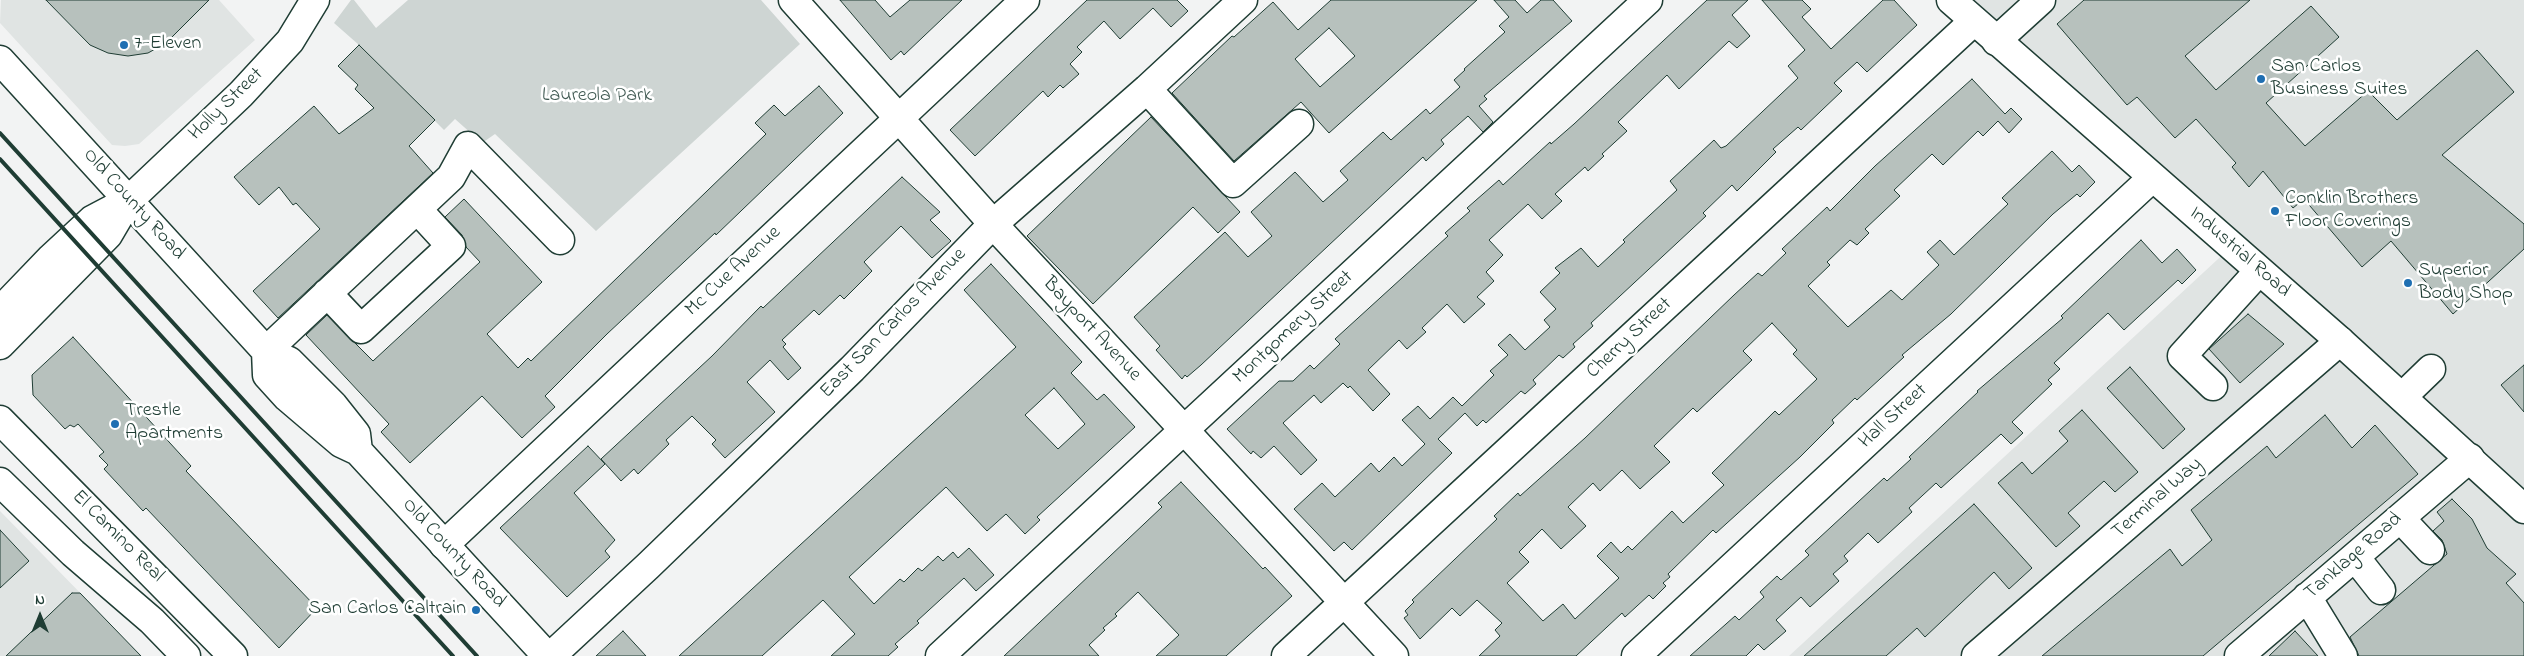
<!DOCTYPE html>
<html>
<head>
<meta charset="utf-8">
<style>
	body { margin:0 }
	#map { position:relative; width:2524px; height:656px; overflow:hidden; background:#f2f3f3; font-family:"Indie Flower",sans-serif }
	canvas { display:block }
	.north { position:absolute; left:15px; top:591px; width:50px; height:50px; -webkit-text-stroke:4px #fff; paint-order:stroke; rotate:0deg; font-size:14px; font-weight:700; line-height:20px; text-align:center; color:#1f3d34 }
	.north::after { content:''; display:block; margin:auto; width:18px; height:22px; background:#1f3d34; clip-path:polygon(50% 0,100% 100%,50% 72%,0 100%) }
</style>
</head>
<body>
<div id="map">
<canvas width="2524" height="656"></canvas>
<div class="north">N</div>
</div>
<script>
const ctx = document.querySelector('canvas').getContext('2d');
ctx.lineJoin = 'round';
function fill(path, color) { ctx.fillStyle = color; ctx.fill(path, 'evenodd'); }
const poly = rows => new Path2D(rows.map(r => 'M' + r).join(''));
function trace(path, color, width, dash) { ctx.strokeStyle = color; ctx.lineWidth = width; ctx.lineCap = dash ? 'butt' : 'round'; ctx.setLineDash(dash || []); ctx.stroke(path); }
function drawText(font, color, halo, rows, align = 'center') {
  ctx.font = font + ' "Indie Flower",sans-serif'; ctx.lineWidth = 5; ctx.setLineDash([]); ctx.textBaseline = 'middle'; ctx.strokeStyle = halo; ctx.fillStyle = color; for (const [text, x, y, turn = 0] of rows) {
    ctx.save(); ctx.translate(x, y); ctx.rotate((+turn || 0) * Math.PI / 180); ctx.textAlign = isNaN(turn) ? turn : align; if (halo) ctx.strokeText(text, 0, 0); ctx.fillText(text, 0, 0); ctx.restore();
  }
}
const built = poly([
	[1,0,219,0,255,40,139,144,125,146,112,145,0,23],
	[1951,0,2524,0,2524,656,1789,656,2231,247],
	[0,511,93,606,141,656,0,656]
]);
const green = poly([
	[351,0,354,0,376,28,408,0,761,0,800,44,596,231,495,134,482,143,455,119,444,130,359,45,334,23]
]);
const building = poly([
	[46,0,209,0,166,43,148,53,128,56,108,53,90,45,46,0],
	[840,0,875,0,890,17,910,0,962,0,904,55,901,51,891,60,840,0],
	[1087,0,1177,0,1188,11,1171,27,1153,8,1120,39,1104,21,1077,47,1082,52,1070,64,1079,74,1063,88,1060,85,1048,97,1043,91,975,156,950,130,1087,0],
	[1331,0,1477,0,1329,133,1301,102,1234,161,1172,93,1232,36,1234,37,1273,2,1298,30,1331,0],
	[1329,28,1355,56,1320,87,1295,59,1329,28],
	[1494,0,1515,0,1527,13,1541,0,1553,0,1572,21,1484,96,1487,99,1479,106,1493,122,1483,132,1468,116,1441,140,1444,144,1426,161,1423,157,1201,365,1187,377,1185,375,1182,379,1156,350,1160,346,1134,317,1225,232,1248,257,1272,236,1251,212,1295,172,1323,202,1348,180,1340,171,1383,132,1391,140,1426,109,1430,114,1460,87,1454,80,1465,70,1464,69,1505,32,1499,26,1509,17,1494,0],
	[1707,0,1748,0,1732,15,1750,36,1737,48,1729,41,1679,89,1667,75,1618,122,1627,131,1602,154,1604,156,1588,171,1585,167,1555,194,1562,201,1542,219,1528,204,1489,240,1503,255,1486,272,1494,281,1477,297,1485,304,1464,323,1447,304,1422,328,1426,332,1407,349,1399,340,1368,370,1390,394,1373,411,1350,386,1348,388,1343,383,1321,403,1314,395,1283,423,1317,460,1301,475,1274,446,1261,458,1253,451,1251,454,1227,429,1279,381,1293,381,1310,365,1314,369,1340,344,1335,339,1448,236,1445,233,1470,211,1467,208,1499,180,1503,185,1550,142,1551,144,1574,124,1707,0],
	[1762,0,1802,0,1811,9,1802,17,1831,49,1883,0,1894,0,1917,25,1867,72,1857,62,1834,83,1842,91,1801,130,1798,127,1773,149,1776,152,1737,191,1732,185,1703,213,1706,216,1591,323,1593,326,1573,344,1575,347,1563,358,1559,355,1533,380,1536,384,1525,394,1521,391,1486,423,1483,420,1477,426,1465,413,1438,439,1452,453,1352,550,1344,542,1334,551,1294,509,1322,483,1335,497,1371,463,1379,472,1394,457,1402,466,1425,444,1402,420,1418,406,1430,419,1453,397,1462,406,1494,375,1490,371,1508,355,1498,345,1510,334,1525,350,1550,327,1544,320,1556,309,1540,292,1560,273,1555,268,1581,248,1598,267,1625,242,1623,240,1677,190,1670,181,1714,140,1721,148,1726,146,1798,78,1788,66,1805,50,1762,0],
	[2084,0,2250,0,2185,56,2216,90,2311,6,2339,37,2266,103,2305,146,2368,91,2397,120,2477,50,2514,92,2442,155,2524,224,2524,249,2453,314,2391,241,2362,267,2304,199,2293,208,2263,171,2249,187,2232,167,2236,163,2196,119,2175,138,2137,97,2127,105,2057,24,2084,0],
	[359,45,435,120,409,146,433,173,278,318,253,291,320,229,296,203,293,205,279,187,259,205,234,177,314,106,339,134,374,108,355,89,358,85,338,66,359,45],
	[1972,79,2005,114,2011,108,2022,119,2009,133,1998,121,1983,136,1978,131,1943,165,1932,154,1894,190,1900,196,1865,229,1869,233,1857,245,1850,240,1827,262,1830,265,1808,286,1848,327,1891,290,1902,300,1939,265,1927,252,1940,240,1954,255,2008,204,2002,198,2052,151,2072,172,2079,165,2095,182,2080,197,2077,194,2053,214,1951,314,1902,355,1904,357,1857,400,1855,398,1832,420,1834,423,1800,457,1716,533,1713,530,1668,574,1670,577,1663,583,1666,586,1653,599,1649,595,1625,617,1622,613,1576,656,1479,656,1500,636,1495,630,1502,623,1477,600,1460,616,1452,608,1420,639,1404,618,1408,615,1405,611,1414,602,1412,600,1497,519,1494,516,1518,493,1520,496,1585,438,1734,295,1758,273,1762,276,1786,253,1782,249,1827,207,1830,211,1875,166,1972,79],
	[1772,323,1797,350,1793,354,1817,379,1779,415,1775,411,1712,473,1724,485,1683,523,1672,511,1632,550,1628,546,1621,553,1611,542,1597,556,1619,578,1575,619,1563,604,1543,621,1507,583,1529,562,1519,552,1542,529,1561,549,1586,526,1568,507,1593,483,1600,491,1622,470,1640,489,1652,478,1670,462,1654,446,1693,408,1697,412,1752,360,1743,351,1772,323],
	[819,86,843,113,716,235,715,233,607,334,545,396,555,407,522,438,482,396,410,463,381,432,389,424,306,335,327,315,373,361,480,262,466,247,462,235,445,217,464,199,542,282,487,334,518,368,528,358,531,361,766,134,755,123,774,105,785,116,819,86],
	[1151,117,1240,212,1218,233,1193,207,1093,304,1027,236,1151,117],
	[902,177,940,212,930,220,951,241,932,258,901,226,864,262,872,271,844,299,840,295,819,315,814,310,782,340,786,344,783,347,801,368,788,380,770,360,747,382,775,412,725,458,712,444,716,440,692,416,666,440,669,444,638,474,634,469,621,481,601,459,712,356,761,306,763,308,902,177],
	[2141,240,2162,263,2177,249,2196,270,2182,284,2178,280,2124,330,2108,313,2054,363,2060,369,2048,380,2052,384,2012,422,2023,433,2011,444,2001,434,1941,488,1936,483,1909,508,1912,512,1878,543,1868,533,1844,556,1848,561,1833,574,1839,581,1810,607,1801,597,1776,620,1786,631,1764,650,1758,644,1746,656,1690,656,1735,616,1739,620,1764,597,1760,592,1777,576,1781,580,1809,555,1805,551,1884,478,1887,481,1911,459,1909,457,1978,392,1977,391,2063,318,2061,316,2141,240],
	[991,264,1082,362,1071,373,1097,400,1104,394,1135,427,1037,517,1040,520,1025,534,1006,514,987,531,946,487,849,577,874,604,900,579,904,582,918,568,922,571,938,556,943,561,953,552,958,558,969,548,994,575,976,591,964,578,917,621,919,623,895,644,898,647,888,656,831,656,855,634,823,600,762,656,679,656,1016,347,964,290,991,264],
	[1054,388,1085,424,1058,449,1025,415,1054,388],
	[2248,314,2284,344,2240,383,2209,349,2248,314],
	[73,337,191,466,186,471,317,608,279,648,146,508,143,511,104,469,108,465,99,456,104,452,78,424,74,427,70,425,65,429,33,395,32,375,73,337],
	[2524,365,2524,412,2501,385,2524,365],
	[2130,367,2185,429,2163,449,2107,388,2130,367],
	[2082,410,2138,472,2115,492,2104,481,2068,513,2080,526,2056,547,1998,483,2022,462,2032,474,2068,441,2059,431,2082,410],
	[2325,415,2352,448,2375,425,2418,474,2203,656,2042,656,2170,549,2182,566,2212,540,2191,510,2267,446,2276,458,2325,415],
	[588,446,605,464,574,493,615,540,605,551,610,557,567,597,500,528,588,446],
	[1181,482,1248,553,1263,569,1265,567,1292,596,1226,656,1156,656,1179,635,1138,592,1115,614,1117,616,1103,628,1105,630,1089,645,1099,656,1004,656,1162,507,1158,503,1181,482],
	[2452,499,2472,519,2487,548,2516,574,2506,583,2524,603,2524,656,2359,656,2350,637,2447,554,2442,540,2433,531,2444,521,2437,512,2452,499],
	[1974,504,2032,568,2009,589,1994,572,1925,637,1917,628,1886,656,1804,656,1974,504],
	[0,530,29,561,0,588,0,530],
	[72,593,80,593,141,656,6,656,72,593],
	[623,631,646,656,596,656,623,631],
	[2295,631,2318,656,2269,656,2295,631]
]);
const minor = poly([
	[793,0,1004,236,1394,656],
	[1996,41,2041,0],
	[1147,89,1233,183,1299,124],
	[327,293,361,329,451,246,417,209],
	[266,351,451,177,468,146,560,240],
	[2213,386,2182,356,2259,271],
	[2402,397,2431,369],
	[2400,518,2430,550],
	[444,545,1025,0],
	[2355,557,2381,590],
	[2307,597,2343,656],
	[551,656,648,566,852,369,993,224,1147,89,1243,0],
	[940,656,1648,0],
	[1286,656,1974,21],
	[1636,656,2152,178],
	[1976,656,2340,341],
	[2239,656,2470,458]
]);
const major = poly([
	[1951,0,2340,341,2524,509],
	[0,60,266,351,289,361,333,405,356,434,358,451],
	[0,311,51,258,92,220,128,201,241,94,290,41,315,0],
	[0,345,108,235,128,201],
	[266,351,267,375,287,397,341,443,358,451,547,656],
	[0,420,233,656],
	[0,482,73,553,152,621,186,656]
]);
const rail = poly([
	[0,133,477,656],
	[0,159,453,656]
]);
const markers = [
	[124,45,5,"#1f6fb2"],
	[2261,79,5,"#1f6fb2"],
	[2275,211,5,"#1f6fb2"],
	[2408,283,5,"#1f6fb2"],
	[115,424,5,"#1f6fb2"],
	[476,610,5,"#1f6fb2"]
];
const poiNames = [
	["7-Eleven",134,45],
	["San Carlos",2271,68],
	["Business Suites",2271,91],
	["Conklin Brothers",2285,200],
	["Floor Coverings",2285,223],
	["Superior",2418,272],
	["Body Shop",2418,295],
	["Trestle",125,412],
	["Apartments",125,435],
	["San Carlos Caltrain",466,610,"right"]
];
const parkNames = [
	["Laureola Park",597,97]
];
const streetNames = [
	["Holly Street",227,105,-44],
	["Old County Road",133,205,48],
	["Industrial Road",2239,253,41],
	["Mc Cue Avenue",734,272,-43],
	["East San Carlos Avenue",894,324,-46],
	["Montgomery Street",1294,328,-43],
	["Bayport Avenue",1091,330,47],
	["Cherry Street",1630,339,-43],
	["Hall Street",1894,417,-43],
	["Terminal Way",2158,499,-41],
	["El Camino Real",117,537,45],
	["Old County Road",453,554,47],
	["Tanklage Road",2354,557,-41]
];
fill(built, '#e0e4e3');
fill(green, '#ced5d3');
fill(building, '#b7c1bd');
trace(building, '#1f3d34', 1);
trace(minor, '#1f3d34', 31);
trace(major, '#1f3d34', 31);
trace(minor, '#fff', 28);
trace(major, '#fff', 28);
trace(rail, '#1f3d34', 4);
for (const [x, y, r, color] of markers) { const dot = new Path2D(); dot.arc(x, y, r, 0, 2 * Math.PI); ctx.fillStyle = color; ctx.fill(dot); trace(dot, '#fff', 2); }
drawText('20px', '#1f3d34', '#fff', poiNames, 'left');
drawText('20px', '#425b54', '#fff', parkNames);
drawText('20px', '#1f3d34', '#fff', streetNames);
</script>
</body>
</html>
